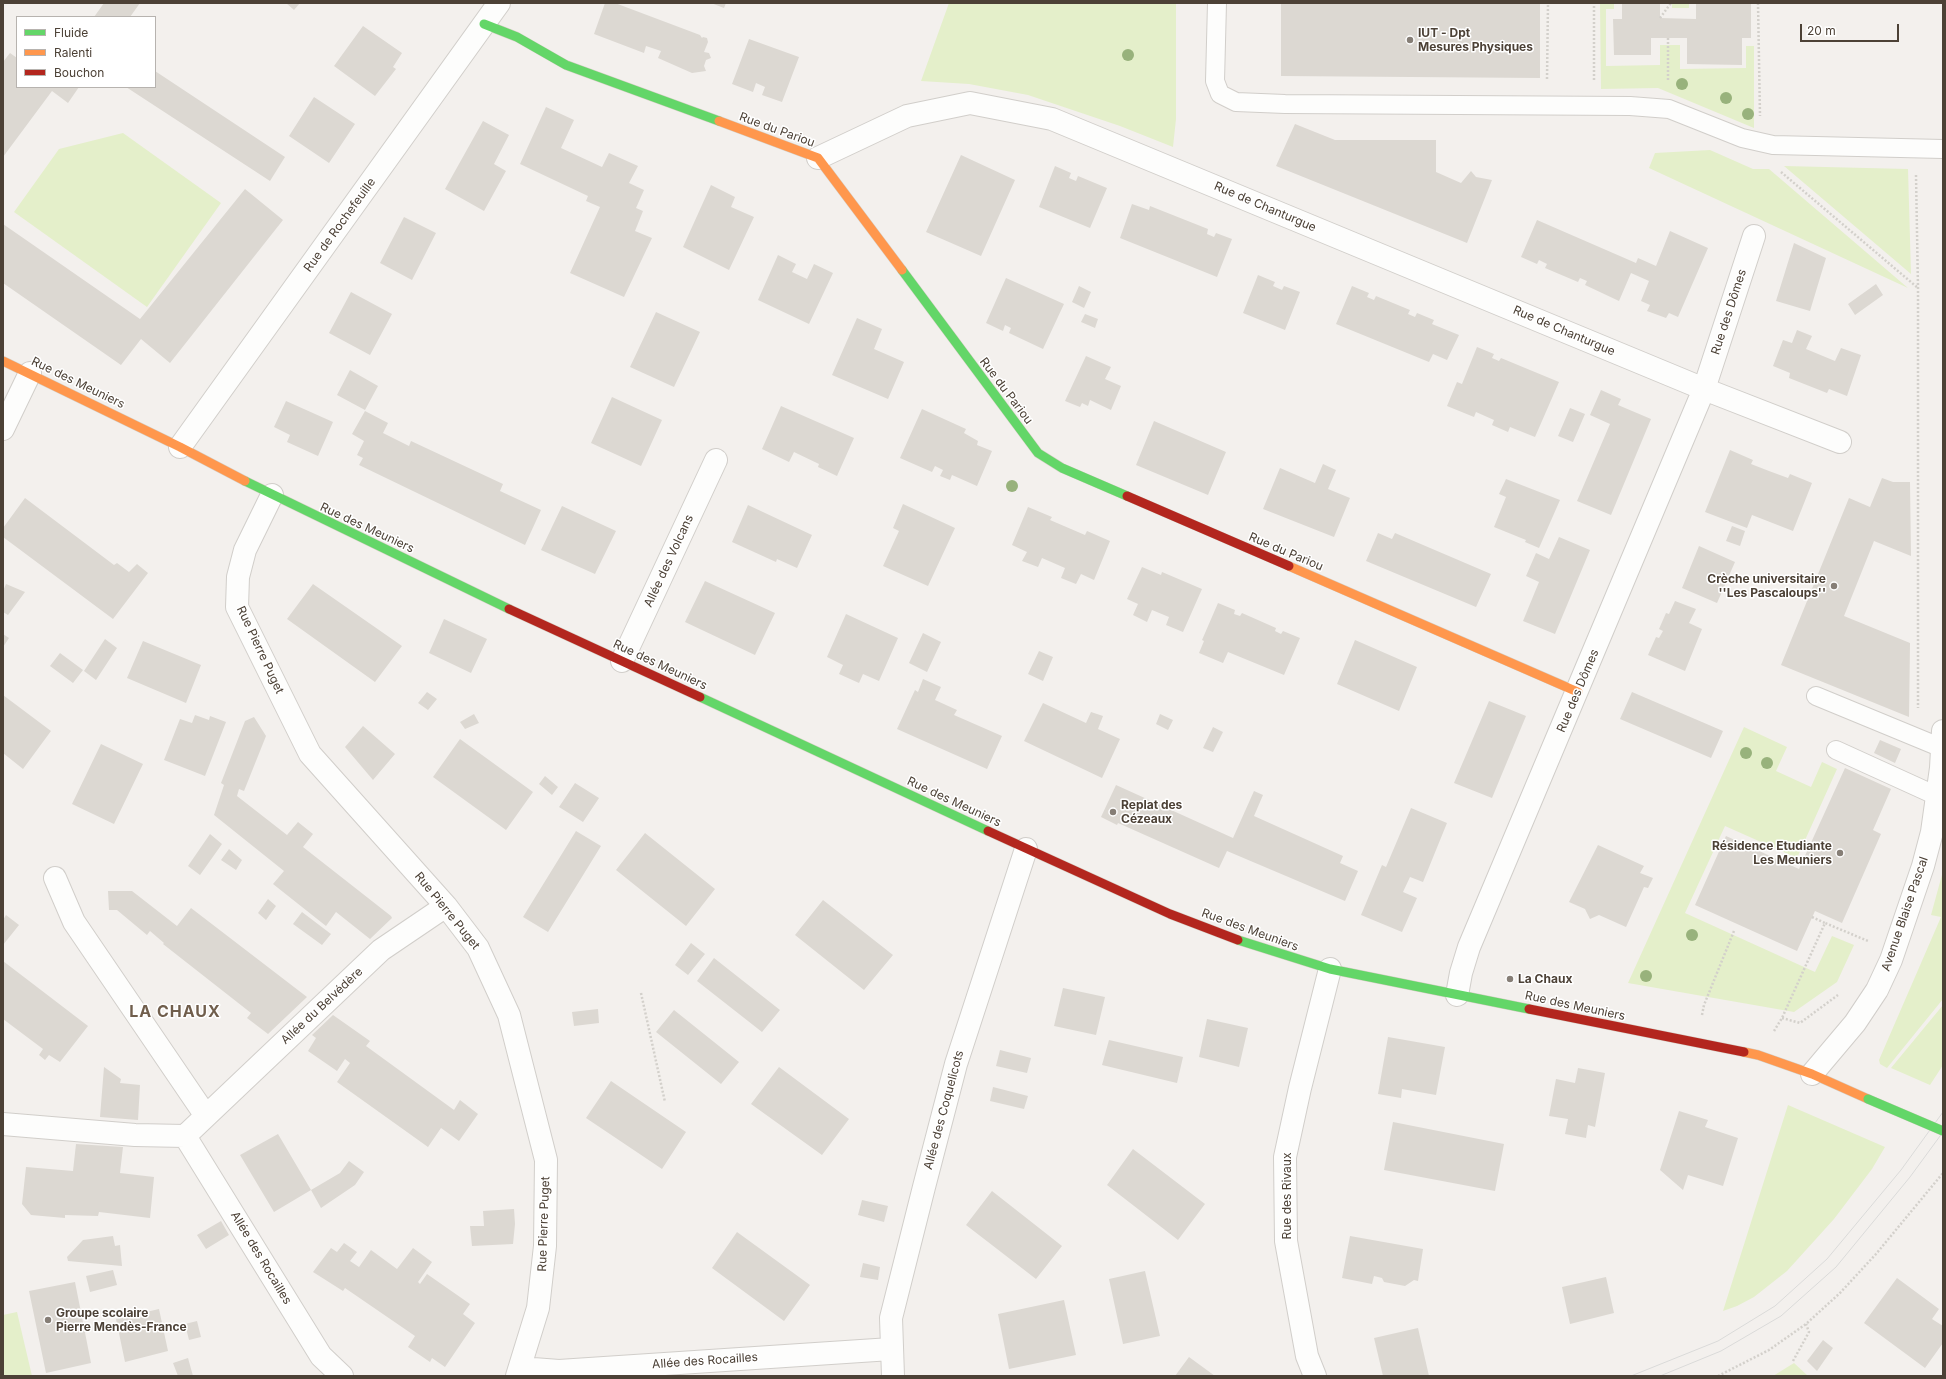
<!DOCTYPE html>
<html>
<head>
<meta charset="utf-8">
<style>
	body { margin:0 }
	#map { position:relative; width:1946px; height:1379px; overflow:hidden; background:#f3f0ed; font-family:Inter,sans-serif }
	canvas { display:block }
	.frame { position:absolute; inset:0; border:4px solid #4c4136; pointer-events:none }
	.legend { position:absolute; left:16px; top:16px; width:140px; height:72px; box-sizing:border-box; background:#fff; border:1px solid #b7b3af; margin:0; padding:5px 7px; list-style:none; font-size:12px; color:#4c4136 }
	.legend li { display:flex; align-items:center; gap:8px; height:20px }
	.legend b { width:20px; border:1px solid #b7b3af }
	.scale { position:absolute; left:1800px; top:24px; width:99px; height:18px; box-sizing:border-box; border:2px solid #4c4136; border-top:0; padding-left:5px; font-size:12px; line-height:14px; white-space:nowrap; color:#4c4136; -webkit-text-stroke:3px #fff; paint-order:stroke }
</style>
</head>
<body>
<div id="map">
<canvas width="1946" height="1379"></canvas>
<div class="frame"></div>
<ul class="legend">
<li><b style="height:5px;background:#63d668"></b>Fluide</li>
<li><b style="height:5px;background:#ff974d"></b>Ralenti</li>
<li><b style="height:5px;background:#b3261e"></b>Bouchon</li>
</ul>
<div class="scale">20 m</div>
</div>
<script>
const ctx = document.querySelector('canvas').getContext('2d');
ctx.lineJoin = 'round';
function fill(path, color) { ctx.fillStyle = color; ctx.fill(path, 'evenodd'); }
const poly = rows => new Path2D(rows.map(r => 'M' + r).join(''));
function trace(path, color, width, dash) { ctx.strokeStyle = color; ctx.lineWidth = width; ctx.lineCap = dash ? 'butt' : 'round'; ctx.setLineDash(dash || []); ctx.stroke(path); }
function drawText(font, color, halo, rows, align = 'center') {
  ctx.font = font + ' Inter,sans-serif'; ctx.lineWidth = 3; ctx.setLineDash([]); ctx.textBaseline = 'middle'; ctx.strokeStyle = halo; ctx.fillStyle = color; for (const [text, x, y, turn = 0] of rows) {
    ctx.save(); ctx.translate(x, y); ctx.rotate((+turn || 0) * Math.PI / 180); ctx.textAlign = isNaN(turn) ? turn : align; if (halo) ctx.strokeText(text, 0, 0); ctx.fillText(text, 0, 0); ctx.restore();
  }
}
const green = poly([
	[949,3,1176,3,1176,119,1173,147,1120,126,1028,95,969,84,921,81],
	[1600,3,1614,3,1614,9,1606,9,1606,66,1660,65,1660,45,1680,45,1680,69,1746,68,1746,46,1754,46,1754,128,1658,88,1601,89],
	[1672,3,1689,3,1689,8,1672,8],
	[123,133,221,203,147,307,14,212,59,149],
	[1710,150,1753,169,1769,169,1908,288,1649,168,1655,153],
	[1784,166,1908,169,1911,274],
	[1744,727,1787,747,1776,771,1811,787,1822,762,1837,769,1797,858,1725,826,1685,913,1815,972,1832,936,1854,945,1837,982,1794,1012,1628,983],
	[1943,871,1943,999,1887,1068,1880,1064,1879,1060,1941,917,1931,915],
	[1943,1005,1943,1065,1930,1085,1891,1068],
	[1788,1105,1885,1147,1872,1169,1834,1219,1787,1271,1754,1297,1737,1306,1723,1311],
	[17,1312,32,1376,3,1376,3,1315],
	[1794,1363,1808,1376,1773,1376]
]);
const building = poly([
	[104,3,140,3,130,17,94,17],
	[286,3,300,3,294,10],
	[605,3,615,3,700,35,702,38,703,37,707,38,708,42,704,52,709,53,711,58,706,60,704,66,706,71,692,73,658,58,661,51,646,46,644,53,594,34],
	[711,3,726,3,724,8],
	[1281,3,1540,3,1540,78,1281,76],
	[1622,3,1660,3,1660,18,1696,19,1696,3,1751,3,1751,38,1742,38,1742,65,1687,64,1687,38,1651,38,1651,55,1614,55,1613,19,1622,19],
	[363,26,402,53,393,67,396,69,375,96,334,66],
	[749,39,799,57,782,102,762,95,765,87,756,83,753,92,732,84],
	[10,53,17,58,17,87,79,87,68,103,52,91,3,157,3,62],
	[155,71,285,157,270,181,126,87,155,87],
	[314,97,355,124,329,163,289,136],
	[546,107,574,120,561,148,602,167,609,153,638,166,629,183,644,190,636,208,643,211,635,231,652,238,624,297,570,273,600,207,586,201,588,196,520,164],
	[483,121,509,135,494,164,506,171,484,211,445,189],
	[1295,124,1335,140,1436,140,1436,172,1461,183,1471,171,1476,177,1492,180,1467,243,1276,166],
	[961,155,1015,180,981,256,926,232],
	[1055,166,1071,173,1069,178,1076,181,1078,176,1107,188,1090,228,1039,207],
	[711,185,735,197,731,207,754,217,729,270,683,247],
	[245,189,283,220,170,363,141,339,121,365,3,283,3,224,140,319],
	[1132,204,1149,210,1150,206,1208,229,1207,234,1214,237,1216,233,1232,239,1217,277,1120,238],
	[404,217,436,233,412,280,380,263],
	[1537,220,1636,263,1638,258,1656,266,1670,231,1708,248,1678,317,1669,313,1666,318,1647,311,1650,305,1641,301,1649,281,1631,273,1619,301,1585,285,1587,281,1580,278,1578,282,1545,268,1547,264,1539,260,1537,264,1521,257],
	[1794,243,1826,258,1810,311,1776,301],
	[778,255,796,264,792,272,807,279,814,264,833,273,809,324,758,300],
	[1258,275,1275,282,1273,286,1282,290,1284,286,1300,292,1285,330,1243,313],
	[1006,278,1064,304,1043,349,1009,333,1011,328,1005,325,1003,331,986,323],
	[1876,284,1883,295,1855,315,1848,304],
	[1079,286,1091,292,1084,308,1072,302],
	[1352,286,1369,293,1367,297,1374,300,1376,296,1410,310,1408,314,1415,317,1417,313,1434,320,1432,324,1459,335,1447,360,1433,354,1429,362,1336,324],
	[351,292,392,314,370,355,329,333],
	[656,312,700,332,674,387,630,367],
	[1085,314,1098,319,1095,328,1081,322],
	[857,318,882,329,874,349,904,362,888,399,832,375],
	[1797,330,1812,336,1806,349,1835,361,1841,348,1861,355,1847,396,1829,389,1827,393,1789,378,1790,373,1773,366,1783,340,1792,343],
	[1477,347,1494,354,1492,358,1499,361,1501,358,1559,382,1535,437,1510,427,1508,432,1492,425,1494,420,1476,412,1474,417,1447,406,1457,382,1462,384],
	[1086,356,1111,367,1105,379,1121,386,1111,410,1090,400,1088,406,1082,403,1080,407,1065,401],
	[350,370,378,386,365,410,337,395],
	[1601,390,1621,399,1618,405,1651,419,1611,515,1577,501,1610,424,1590,415],
	[612,397,662,420,641,466,591,443],
	[286,401,333,422,318,456,287,442,290,435,274,427],
	[781,406,854,438,837,476,818,467,819,464,794,452,789,462,762,449],
	[1570,408,1585,414,1573,442,1558,436],
	[922,409,966,429,964,433,978,441,977,445,992,451,977,486,952,475,950,480,940,476,943,470,935,466,932,472,900,458],
	[365,411,388,423,383,433,409,446,411,441,503,484,500,491,541,510,525,545,359,465,363,458,357,455,364,441,352,434],
	[1154,421,1226,452,1208,495,1136,465],
	[1730,450,1753,460,1751,464,1769,471,1788,478,1790,474,1812,483,1793,531,1752,515,1747,528,1705,512],
	[1323,464,1336,470,1328,489,1350,498,1334,537,1263,509,1280,468,1315,483],
	[1882,478,1893,482,1910,482,1911,556,1874,541,1844,616,1910,643,1909,717,1781,665,1849,498,1870,507],
	[1506,479,1560,500,1539,548,1525,542,1526,540,1494,527,1506,497,1499,494],
	[25,498,114,565,117,563,129,572,137,564,148,573,113,619,3,537,3,528],
	[903,504,955,528,928,586,883,566,899,531,893,528],
	[748,505,812,535,797,568,777,559,776,562,732,542],
	[562,506,616,531,595,574,541,550],
	[1028,507,1052,517,1050,520,1085,535,1087,531,1110,541,1094,580,1081,574,1076,584,1061,578,1065,568,1042,558,1038,567,1022,561,1027,552,1012,545],
	[1732,526,1745,531,1740,546,1726,541],
	[1378,533,1392,539,1395,533,1491,574,1476,607,1366,561],
	[1559,537,1590,550,1555,634,1523,621,1539,582,1526,576,1536,553,1549,559],
	[1699,546,1735,562,1717,603,1682,588],
	[1142,567,1161,575,1162,572,1202,589,1183,632,1166,625,1169,617,1152,610,1147,622,1133,615,1138,604,1127,599],
	[705,581,775,613,755,655,685,622],
	[6,584,25,592,8,615,3,612,3,591],
	[313,584,402,646,375,682,287,619],
	[1675,601,1696,609,1689,623,1702,629,1685,671,1648,655,1656,637,1659,638,1663,631,1659,629,1666,613,1669,614],
	[1218,603,1235,610,1234,614,1240,616,1242,613,1276,628,1275,631,1281,634,1283,631,1300,638,1284,675,1228,652,1223,663,1199,653,1204,641,1202,640],
	[846,614,898,638,879,681,863,674,859,683,839,674,843,665,827,657],
	[444,619,487,639,471,673,429,653],
	[923,633,941,642,927,672,909,663],
	[3,634,9,638,3,647],
	[105,639,117,648,96,680,84,671],
	[1355,640,1417,667,1399,711,1337,684],
	[143,641,201,665,186,703,127,678],
	[1039,651,1053,657,1043,681,1028,674],
	[60,653,83,670,73,683,50,666],
	[923,679,941,687,935,700,957,710,954,715,1002,736,987,769,897,729,915,690,918,692],
	[427,692,437,699,428,710,418,703],
	[1632,692,1723,731,1711,758,1620,719],
	[3,695,51,731,23,769,3,753],
	[1489,701,1526,716,1492,798,1454,783],
	[1043,703,1086,723,1091,712,1103,716,1098,729,1120,739,1102,778,1024,741],
	[474,714,479,723,465,729,460,722],
	[1160,714,1173,720,1168,730,1156,724],
	[195,715,209,720,210,716,226,722,205,776,164,760,180,719,192,723],
	[254,717,266,736,244,791,239,789,237,796,287,835,298,822,313,834,303,847,391,916,392,918,370,939,336,912,326,926,273,884,284,871,214,815,224,785,221,783,245,721],
	[363,726,395,754,373,780,345,747],
	[1213,727,1223,732,1213,752,1203,748],
	[460,739,533,792,506,830,433,777],
	[1880,740,1901,749,1895,763,1874,753],
	[101,744,143,764,114,824,72,804],
	[1845,768,1891,789,1873,830,1881,834,1842,923,1815,911,1797,951,1695,905,1726,836,1799,869],
	[545,776,558,787,552,795,539,784],
	[575,783,599,798,583,822,559,807],
	[1116,785,1233,838,1254,791,1263,795,1254,816,1343,856,1340,863,1358,871,1345,901,1227,851,1219,868,1118,823,1117,825,1101,817],
	[1411,808,1447,823,1423,882,1410,877,1403,892,1417,898,1402,932,1361,915,1382,865,1386,867],
	[576,831,601,846,548,932,523,917],
	[645,833,715,889,686,926,616,870],
	[210,834,222,844,200,875,188,866],
	[1598,845,1644,866,1640,873,1653,878,1648,888,1644,887,1626,927,1599,915,1590,919,1585,909,1569,902],
	[229,849,242,860,236,870,221,860],
	[108,891,132,891,177,926,191,908,307,997,268,1034,247,1018,251,1013,163,944,164,943,150,931,147,935,117,910,109,910],
	[268,899,276,906,266,920,258,913],
	[823,900,893,955,864,990,795,935],
	[302,912,331,934,322,945,293,924],
	[6,915,19,925,3,945,3,920],
	[691,943,705,954,688,975,675,965],
	[714,958,780,1010,762,1032,697,981],
	[3,961,88,1026,60,1062,49,1055,45,1060,39,1055,43,1049,3,1019],
	[1063,988,1105,997,1096,1035,1054,1026],
	[598,1009,599,1023,574,1026,572,1012],
	[674,1010,739,1062,721,1084,656,1032],
	[333,1015,370,1041,366,1046,454,1110,460,1100,478,1114,459,1141,441,1128,428,1147,337,1082,350,1063,345,1059,337,1071,308,1051,316,1038,312,1035],
	[1207,1019,1248,1028,1239,1067,1199,1057],
	[1388,1037,1445,1047,1436,1095,1402,1089,1401,1098,1378,1094],
	[1109,1040,1183,1057,1177,1083,1102,1065],
	[1000,1050,1031,1058,1027,1073,996,1066],
	[104,1067,121,1079,120,1083,140,1085,138,1120,100,1117],
	[779,1067,849,1119,822,1155,751,1104],
	[1578,1068,1605,1073,1595,1127,1588,1125,1586,1138,1565,1134,1568,1119,1549,1116,1556,1079,1575,1083],
	[611,1081,686,1132,662,1169,586,1118],
	[993,1087,1028,1096,1024,1109,990,1101],
	[1679,1111,1708,1120,1705,1127,1738,1138,1723,1186,1688,1175,1683,1190,1660,1170],
	[1393,1122,1504,1144,1495,1191,1384,1170],
	[278,1134,311,1190,274,1212,240,1155],
	[76,1144,123,1147,120,1173,154,1177,150,1218,99,1212,98,1216,65,1215,65,1218,31,1215,22,1204,26,1167,73,1171],
	[1133,1149,1205,1204,1178,1240,1107,1185],
	[349,1161,364,1172,355,1185,321,1208,311,1190,340,1173],
	[992,1191,1062,1246,1036,1279,966,1225],
	[862,1200,888,1206,884,1222,858,1215],
	[514,1209,515,1224,513,1244,472,1246,470,1226,484,1226,483,1211],
	[221,1221,229,1235,206,1249,197,1235],
	[737,1232,810,1285,784,1321,712,1268],
	[113,1236,115,1246,120,1245,122,1266,68,1261,67,1257,83,1240],
	[1350,1236,1423,1249,1418,1281,1414,1280,1405,1286,1384,1282,1382,1278,1374,1276,1372,1284,1342,1278],
	[344,1243,357,1252,350,1261,359,1267,371,1250,397,1269,413,1248,432,1262,418,1282,420,1284,427,1274,470,1304,463,1314,475,1323,445,1367,432,1358,430,1362,408,1347,415,1336,345,1288,343,1291,313,1272,331,1248,337,1252],
	[863,1263,880,1267,878,1280,860,1277],
	[113,1270,117,1285,90,1292,86,1276],
	[1145,1271,1160,1336,1123,1344,1109,1279],
	[1606,1277,1614,1313,1570,1324,1562,1287],
	[1897,1278,1939,1309,1932,1319,1943,1326,1943,1343,1925,1368,1864,1323],
	[75,1282,91,1363,46,1373,29,1291],
	[1064,1300,1076,1355,1009,1369,998,1314],
	[159,1309,168,1351,125,1362,116,1319],
	[197,1321,201,1337,189,1340,185,1324],
	[1418,1328,1429,1376,1383,1376,1374,1338],
	[1823,1340,1833,1348,1817,1371,1807,1361],
	[1189,1357,1215,1376,1175,1376],
	[188,1358,193,1376,178,1376,173,1363]
]);
const path = poly([
	[1758,3,1760,116],
	[1660,18,1671,3],
	[1668,38,1668,82],
	[1547,79,1548,3],
	[1594,80,1594,3],
	[1781,172,1918,288],
	[1916,175,1918,288,1918,708],
	[1812,917,1825,923],
	[641,993,665,1102],
	[1702,1015,1704,1005,1734,931],
	[1782,1018,1800,1023,1838,995],
	[1774,1031,1782,1018,1825,923,1868,941],
	[1793,1361,1809,1332,1806,1324],
	[1718,1376,1769,1350,1806,1324,1840,1293,1876,1254,1943,1173]
]);
const lane = poly([
	[1217,3,1215,81,1220,94,1236,102,1285,104,1630,106,1669,109,1742,138,1773,145,1943,149],
	[1816,696,1942,748],
	[1836,750,1937,796]
]);
const street = poly([
	[818,158,907,116,970,103,1052,119,1704,389,1840,442],
	[3,429,30,373],
	[180,447,499,3],
	[272,495,245,550,238,577,237,607,310,754,446,906,478,948,509,1015,546,1160,545,1246,538,1308,517,1376],
	[622,661,716,460],
	[55,878,74,922,206,1116],
	[1457,995,1461,973,1469,947,1704,389,1754,236],
	[1812,1074,1855,1023,1877,990,1891,960,1923,866,1932,832,1941,768,1943,731],
	[3,1124,135,1135,185,1136,381,950,446,906],
	[185,1136,321,1356,342,1376],
	[520,1368,559,1371,891,1349],
	[893,1376,891,1318,924,1187,956,1064,1026,849],
	[1315,1376,1307,1356,1286,1241,1285,1157,1300,1088,1330,969]
]);
const fast = poly([
	[484,24,517,37,566,65,719,121],
	[902,270,1038,453,1062,468,1127,496],
	[245,481,509,609],
	[700,697,988,831],
	[1238,940,1330,969,1529,1009]
]);
const slow = poly([
	[719,121,818,158,902,270],
	[3,361,180,447,245,481],
	[1289,566,1578,692],
	[1744,1052,1758,1055,1812,1074,1868,1099]
]);
const jam = poly([
	[1127,496,1289,566],
	[509,609,700,697],
	[988,831,1170,914,1238,940],
	[1529,1009,1744,1052]
]);
const tram = poly([
	[1631,1376,1718,1341,1775,1306,1827,1259,1901,1170,1943,1112],
	[1660,1376,1721,1351,1781,1316,1836,1267,1910,1177,1943,1132]
]);
const fastBridge = poly([
	[1868,1099,1943,1131]
]);
const trees = [
	[1128,55],
	[1682,84],
	[1726,98],
	[1748,114],
	[1012,486],
	[1746,753],
	[1767,763],
	[1692,935],
	[1646,976]
];
const markers = [
	[1410,40,4,"#867e76"],
	[1834,586,4,"#867e76"],
	[1113,812,4,"#867e76"],
	[1840,853,4,"#867e76"],
	[1510,979,4,"#867e76"],
	[48,1320,4,"#867e76"]
];
const poiNames = [
	["IUT - Dpt",1418,33],
	["Mesures Physiques",1418,47],
	["Crèche universitaire",1826,579,"right"],
	["''Les Pascaloups''",1826,593,"right"],
	["Replat des",1121,805],
	["Cézeaux",1121,819],
	["Résidence Etudiante",1832,846,"right"],
	["Les Meuniers",1832,860,"right"],
	["La Chaux",1518,979],
	["Groupe scolaire",56,1313],
	["Pierre Mendès-France",56,1327]
];
const streetNames = [
	["Rue du Pariou",777,130,20],
	["Rue de Chanturgue",1265,207,23],
	["Rue de Rochefeuille",340,225,-54],
	["Rue des Dômes",1729,312,-72],
	["Rue de Chanturgue",1564,331,23],
	["Rue des Meuniers",78,383,26],
	["Rue du Pariou",1006,391,53],
	["Rue des Meuniers",367,528,25],
	["Rue du Pariou",1286,552,23],
	["Allée des Volcans",669,561,-65],
	["Rue Pierre Puget",260,650,65],
	["Rue des Meuniers",660,665,25],
	["Rue des Dômes",1578,691,-67],
	["Rue des Meuniers",954,802,25],
	["Rue Pierre Puget",447,911,51],
	["Avenue Blaise Pascal",1905,914,-71],
	["Rue des Meuniers",1250,930,20],
	["Allée du Belvédère",322,1006,-43],
	["Rue des Meuniers",1575,1006,12],
	["Allée des Coquelicots",944,1110,-75],
	["Rue des Rivaux",1287,1196,-90],
	["Rue Pierre Puget",544,1224,-88],
	["Allée des Rocailles",261,1258,59],
	["Allée des Rocailles",705,1361,-4]
];
const districtNames = [
	["LA CHAUX",175,1012]
];
fill(green, '#e4efca');
fill(building, '#dcd8d2');
trace(lane, '#d1ceca', 20);
trace(street, '#d1ceca', 24);
trace(fast, '#d5cec4', 10);
trace(slow, '#d5cec4', 10);
trace(jam, '#d5cec4', 10);
trace(path, '#d3d0cb', 2.5, [2, 2]);
trace(lane, '#fdfdfc', 18);
trace(street, '#fdfdfc', 22);
trace(fast, '#63d668', 9);
trace(slow, '#ff974d', 9);
trace(jam, '#b3261e', 9);
trace(tram, '#dadad9', 1);
trace(fastBridge, '#d5cec4', 10, []);
trace(fastBridge, '#63d668', 9);
ctx.fillStyle = '#98b27c';
for (const [x, y] of trees) { ctx.beginPath(); ctx.arc(x, y, 6, 0, 2 * Math.PI); ctx.fill(); }
for (const [x, y, r, color] of markers) { const dot = new Path2D(); dot.arc(x, y, r, 0, 2 * Math.PI); ctx.fillStyle = color; ctx.fill(dot); trace(dot, '#fff', 1.5); }
drawText('bold 12px', '#4c4136', '#fff', poiNames, 'left');
drawText('12px', '#4c4136', '#fff', streetNames);
ctx.letterSpacing = '1px';
drawText('bold 16px', '#705e4c', '#fff', districtNames);
ctx.letterSpacing = '0px';
</script>
</body>
</html>
